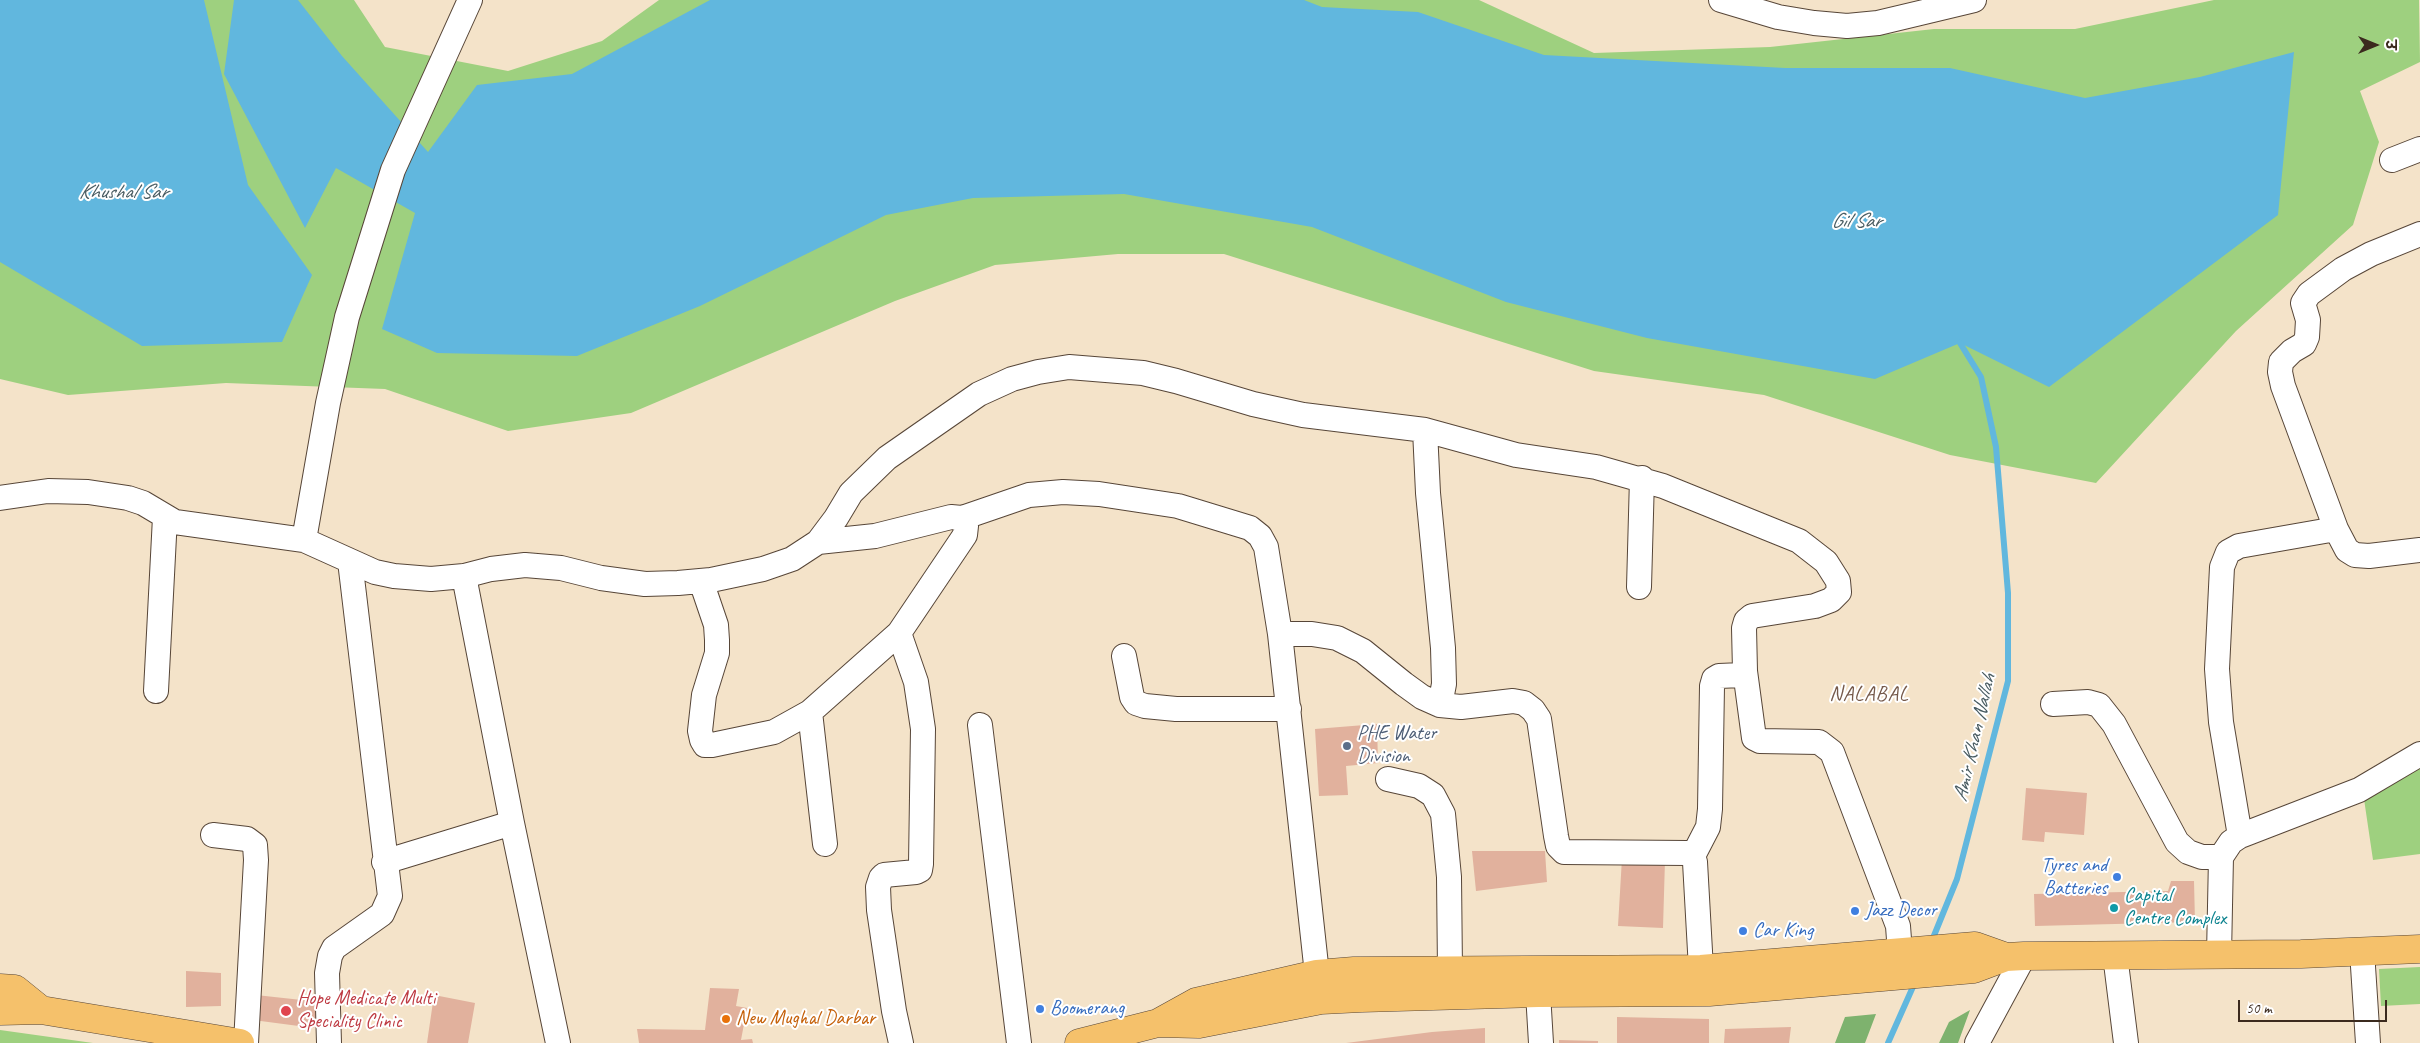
<!DOCTYPE html>
<html>
<head>
<meta charset="utf-8">
<style>
	body { margin:0 }
	#map { position:relative; width:2420px; height:1043px; overflow:hidden; background:#f4e3c9; font-family:Caveat,"Playpen Sans Deva",sans-serif }
	canvas { display:block }
	.north { position:absolute; left:2350px; top:20px; width:50px; height:50px; -webkit-text-stroke:4px #fff; paint-order:stroke; rotate:90deg; font-size:14px; font-weight:700; line-height:20px; text-align:center; color:#3b2a1e }
	.north::after { content:''; display:block; margin:auto; width:18px; height:22px; background:#3b2a1e; clip-path:polygon(50% 0,100% 100%,50% 72%,0 100%) }
	.scale { position:absolute; left:2238px; top:1000px; width:149px; height:22px; box-sizing:border-box; border:2px solid #3b2a1e; border-top:0; padding-left:6px; font-size:15px; line-height:18px; white-space:nowrap; color:#3b2a1e; -webkit-text-stroke:4px #fff; paint-order:stroke }
</style>
</head>
<body>
<div id="map">
<canvas width="2420" height="1043"></canvas>
<div class="north">उ</div>
<div class="scale">50 m</div>
</div>
<script>
const ctx = document.querySelector('canvas').getContext('2d');
ctx.lineJoin = 'round';
function fill(path, color) { ctx.fillStyle = color; ctx.fill(path, 'evenodd'); }
const poly = rows => new Path2D(rows.map(r => 'M' + r).join(''));
function trace(path, color, width, dash) { ctx.strokeStyle = color; ctx.lineWidth = width; ctx.lineCap = dash ? 'butt' : 'round'; ctx.setLineDash(dash || []); ctx.stroke(path); }
function drawText(font, color, halo, rows, align = 'center') {
  ctx.font = font + ' Caveat,sans-serif'; ctx.lineWidth = 4; ctx.setLineDash([]); ctx.textBaseline = 'middle'; ctx.strokeStyle = halo; ctx.fillStyle = color; for (const [text, x, y, turn = 0] of rows) {
    ctx.save(); ctx.translate(x, y); ctx.rotate((+turn || 0) * Math.PI / 180); ctx.textAlign = isNaN(turn) ? turn : align; if (halo) ctx.strokeText(text, 0, 0); ctx.fillText(text, 0, 0); ctx.restore();
  }
}
const green = poly([
	[0,0,354,0,385,47,508,71,602,41,659,0,1479,0,1594,53,1770,47,1934,29,2075,29,2214,0,2419,0,2420,62,2360,91,2379,142,2353,225,2236,331,2096,483,1950,455,1764,395,1594,371,1224,254,1118,254,995,265,895,301,631,413,508,431,385,389,226,383,68,395,0,379],
	[2420,758,2420,854,2373,860,2364,799],
	[2420,967,2420,1004,2381,1006,2379,969],
	[0,1030,93,1043,0,1043]
]);
const forest = poly([
	[1970,1010,1958,1043,1939,1043,1949,1022],
	[1876,1014,1865,1043,1835,1043,1845,1017]
]);
const water = poly([
	[0,0,204,0,248,185,312,275,282,342,142,346,0,262],
	[234,0,298,0,342,56,428,152,477,85,572,74,710,0,1304,0,1322,7,1418,12,1544,55,1785,68,1950,68,2085,98,2200,77,2294,52,2278,215,2049,387,1960,343,1875,379,1647,338,1506,302,1312,227,1124,194,973,198,886,215,700,306,577,356,437,353,382,329,415,213,336,168,305,228,224,74]
]);
const stream = poly([
	[1931,943,1957,879,2008,681,2008,593,1996,447,1981,377,1960,343],
	[1888,1043,1916,980]
]);
const building = poly([
	[1377,724,1378,763,1346,766,1348,795,1319,796,1315,729],
	[2026,788,2087,793,2084,835,2045,832,2044,842,2022,840],
	[1472,851,1545,851,1547,882,1476,891],
	[1622,858,1665,860,1663,928,1618,926],
	[2171,881,2194,881,2195,922,2035,926,2034,894,2168,891],
	[186,971,221,973,221,1006,186,1007],
	[710,988,739,989,736,1006,747,1008,741,1040,752,1039,753,1043,639,1043,637,1029,705,1030],
	[256,995,320,1002,314,1028,253,1020],
	[434,995,475,1003,468,1043,427,1043],
	[1617,1017,1709,1019,1709,1043,1617,1043],
	[1791,1027,1789,1043,1724,1043,1725,1029],
	[1485,1028,1485,1043,1346,1043,1432,1032],
	[1559,1040,1598,1041,1598,1043,1559,1043]
]);
const minor = poly([
	[1721,0,1778,17,1814,23,1847,26,1878,23,1974,0],
	[2392,160,2420,149],
	[2420,234,2371,254,2343,269,2309,294,2303,303,2308,320,2307,337,2304,344,2292,351,2281,362,2280,372,2283,386,2336,529,2347,550,2355,555,2369,556,2420,550],
	[1425,430,1428,493,1443,648,1444,684,1440,705],
	[0,498,48,491,88,492,128,498,143,503,175,522,304,540,375,572,394,576,431,579,464,576,491,569,525,565,561,568,601,578,645,584,678,583,711,580,763,569,792,559,818,542,836,518,851,493,887,458,979,394,1012,379,1038,372,1069,367,1143,373,1176,381,1253,404,1303,415,1425,430,1516,455,1596,467,1663,486,1799,541,1826,562,1838,581,1839,592,1831,600,1815,606,1752,616,1746,621,1744,628,1745,671,1742,675,1719,676,1714,679,1712,686,1710,809,1708,827,1693,856],
	[962,518,1029,495,1063,492,1099,494,1178,506,1250,528,1260,536,1266,547,1280,634,1317,974],
	[304,540,328,403,347,317,393,170,470,0],
	[464,576,512,823,558,1043],
	[701,581,716,625,717,640,717,653,704,695,700,731,702,740,705,745,712,745,774,732,810,712,899,633,965,535,966,526,962,518,951,517,875,536,818,542],
	[1639,587,1642,478],
	[899,633,916,682,923,729,921,864,920,870,916,872,884,875,881,878,878,887,879,910,894,1011,901,1043],
	[1280,634,1312,634,1337,638,1363,651,1404,684,1422,697,1440,705,1461,707,1513,701,1524,703,1533,710,1539,719,1556,836,1558,846,1564,852,1687,853,1693,856,1695,862,1701,969,1707,986],
	[1124,656,1132,697,1136,703,1145,706,1176,709,1289,709],
	[1745,671,1754,738,1760,741,1819,742,1832,752,1898,926,1900,953],
	[156,691,165,517],
	[2053,704,2088,702,2099,705,2114,724,2177,842,2188,852,2202,857,2221,857],
	[810,712,825,844],
	[980,725,1019,1043],
	[1388,779,1419,786,1433,795,1443,814,1449,877,1450,970],
	[213,835,247,839,255,845,256,860,246,1043],
	[2240,836,2221,722,2217,669,2222,567,2228,552,2239,546,2336,529],
	[384,862,512,823],
	[2362,951,2368,1043],
	[2115,955,2126,1043],
	[2219,955,2221,857,2231,842,2240,836,2359,790,2420,754],
	[1538,993,1541,1043],
	[329,1043,327,973,330,956,334,948,382,914,390,896,350,561],
	[1977,1043,2024,956]
]);
const highway = poly([
	[0,988,15,989,41,1010],
	[0,1011,41,1010,240,1043],
	[1158,1023,1199,1024,1321,1000,1361,998,1538,993,1709,992,1974,969,2006,957,2024,956,2301,954,2420,949],
	[1079,1043,1158,1023,1196,1002,1317,974,1354,971,1701,969,1975,946,2006,957]
]);
const markers = [
	[1347,746,5,"#5c6f8a"],
	[2117,877,5,"#3f7fe0"],
	[2114,908,5,"#0f9aa8"],
	[1855,911,5,"#3f7fe0"],
	[1743,931,5,"#3f7fe0"],
	[1040,1009,5,"#3f7fe0"],
	[286,1011,6,"#e0444e"],
	[726,1019,5,"#e8710a"]
];
const serviceNames = [
	["PHE Water",1357,734],
	["Division",1357,757]
];
const shopNames = [
	["Tyres and",2107,866,"right"],
	["Batteries",2107,889,"right"],
	["Jazz Decor",1865,911],
	["Car King",1753,931],
	["Boomerang",1050,1009]
];
const cultureNames = [
	["Capital",2124,896],
	["Centre Complex",2124,919]
];
const healthNames = [
	["Hope Medicate Multi",297,999],
	["Speciality Clinic",297,1022]
];
const foodNames = [
	["New Mughal Darbar",736,1019]
];
const waterNames = [
	["Khushal Sar",123,192],
	["Gil Sar",1856,221],
	["Amir Khan Nallah",1975,738,-77]
];
const neighbourhoodNames = [
	["NALABAL",1869,694]
];
fill(green, '#9ed07f');
fill(forest, '#7eb26e');
fill(water, '#61b7de');
trace(stream, '#61b7de', 6);
fill(building, '#e1b19d');
trace(minor, '#574638', 26);
trace(highway, '#574638', 29);
trace(minor, '#fff', 24);
trace(highway, '#f5c16b', 28);
for (const [x, y, r, color] of markers) { const dot = new Path2D(); dot.arc(x, y, r, 0, 2 * Math.PI); ctx.fillStyle = color; ctx.fill(dot); trace(dot, '#fff', 2); }
drawText('20px', '#4e5e75', '#fff', serviceNames, 'left');
drawText('20px', '#366cbe', '#fff', shopNames, 'left');
drawText('20px', '#0d838f', '#fff', cultureNames, 'left');
drawText('20px', '#be3a42', '#fff', healthNames, 'left');
drawText('20px', '#c56008', '#fff', foodNames, 'left');
drawText('italic 21px', '#485b61', '#fff', waterNames);
ctx.letterSpacing = '1px';
drawText('21px', '#75594a', '#fff', neighbourhoodNames);
ctx.letterSpacing = '0px';
</script>
</body>
</html>
